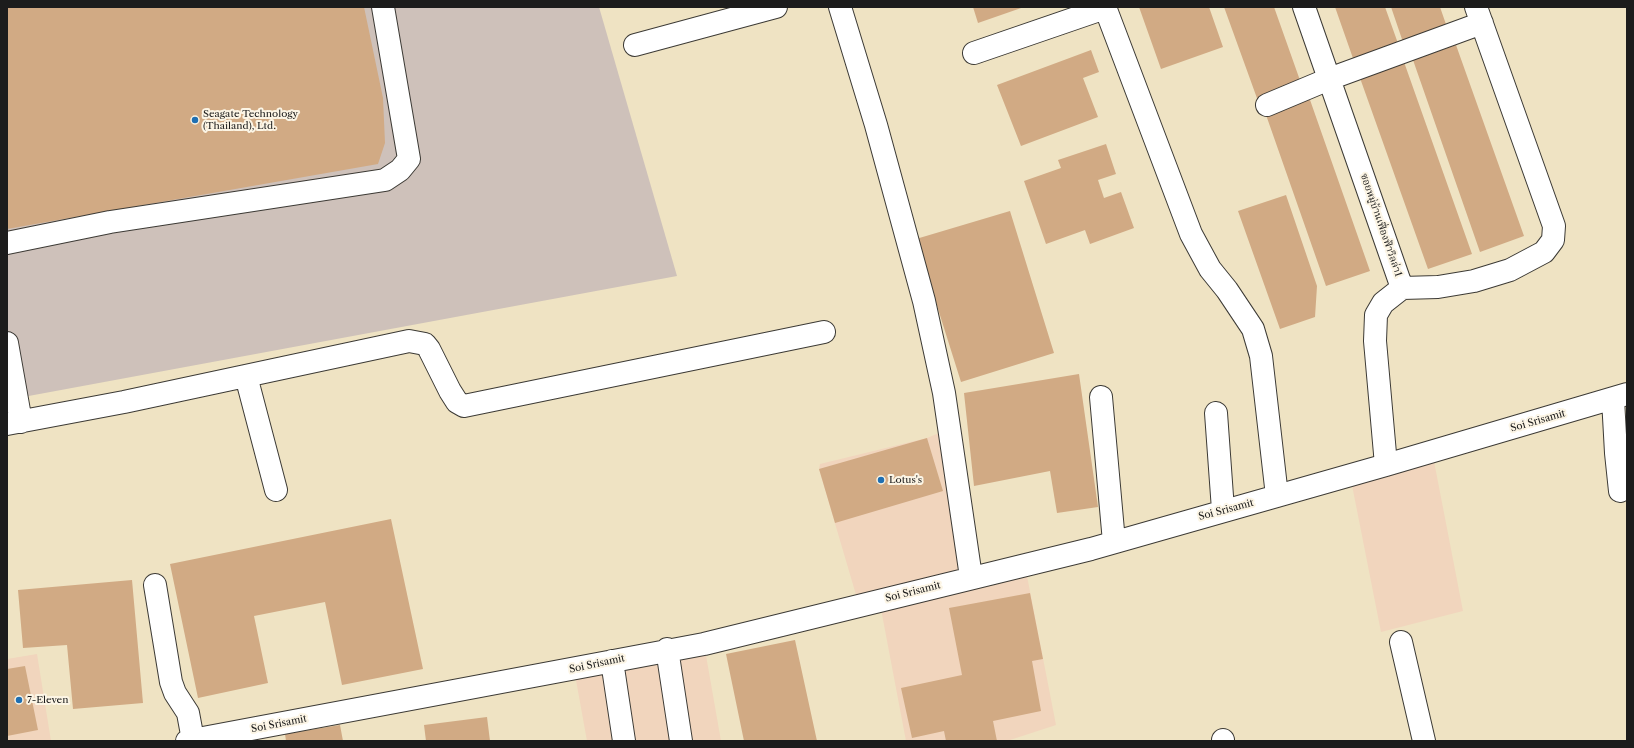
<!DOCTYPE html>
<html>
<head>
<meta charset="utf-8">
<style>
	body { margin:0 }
	#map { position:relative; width:1634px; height:748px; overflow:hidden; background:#efe3c3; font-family:"Libre Caslon Text",serif }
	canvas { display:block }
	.frame { position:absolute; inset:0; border:8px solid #1c1c1c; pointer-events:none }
</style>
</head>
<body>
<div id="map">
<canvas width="1634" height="748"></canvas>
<div class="frame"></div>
</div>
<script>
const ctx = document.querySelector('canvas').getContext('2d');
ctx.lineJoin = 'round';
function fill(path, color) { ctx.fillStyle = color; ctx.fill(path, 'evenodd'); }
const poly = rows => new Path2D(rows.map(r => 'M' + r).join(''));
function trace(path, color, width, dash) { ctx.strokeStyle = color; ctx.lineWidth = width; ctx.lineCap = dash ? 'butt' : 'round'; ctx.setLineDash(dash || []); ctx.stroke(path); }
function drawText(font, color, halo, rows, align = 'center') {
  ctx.font = font + ' "Libre Caslon Text","Noto Serif Thai",serif'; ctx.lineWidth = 4; ctx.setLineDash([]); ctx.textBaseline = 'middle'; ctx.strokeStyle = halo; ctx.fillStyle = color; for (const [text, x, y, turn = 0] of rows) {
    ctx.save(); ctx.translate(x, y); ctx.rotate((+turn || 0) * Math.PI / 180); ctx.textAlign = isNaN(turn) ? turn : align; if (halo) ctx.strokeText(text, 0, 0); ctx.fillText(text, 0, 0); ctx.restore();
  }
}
const built = poly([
	[944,431,971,577,859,605,819,469,820,464,927,438],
	[1432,451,1463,611,1381,632,1350,475],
	[1027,576,1056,725,1007,741,906,741,881,609],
	[704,644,721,741,587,741,574,669],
	[37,654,51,741,7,741,7,659]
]);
const industrial = poly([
	[7,7,599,7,677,276,7,400]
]);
const building = poly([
	[7,7,364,7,383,98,385,143,378,164,7,229],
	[973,7,1024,7,978,23],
	[1139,7,1209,7,1223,47,1161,69],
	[1224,7,1274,7,1302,86,1258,101],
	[1335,7,1385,7,1400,49,1355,64],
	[1391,7,1440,7,1449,33,1405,48],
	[1456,45,1524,236,1480,252,1413,60],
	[1091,50,1099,72,1083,78,1098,117,1021,146,997,85],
	[1404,62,1472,254,1428,269,1360,78],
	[1309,97,1370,271,1326,286,1265,112],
	[1106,144,1116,174,1098,180,1104,198,1121,192,1134,228,1090,244,1085,230,1046,244,1024,181,1061,168,1058,160],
	[1286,195,1317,286,1315,317,1280,329,1238,211],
	[1010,211,1054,353,961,382,916,239],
	[1079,374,1098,507,1057,513,1050,471,974,486,964,393],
	[927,438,943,491,835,523,819,469],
	[391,519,423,669,342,685,325,602,254,616,268,683,198,698,170,564],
	[132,580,143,703,73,709,67,645,23,648,18,590],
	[1030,593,1043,659,1032,661,1041,711,993,721,997,741,946,741,944,731,912,738,901,688,962,675,949,608],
	[795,640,817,741,744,741,726,654],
	[25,666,38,730,7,736,7,669],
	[487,717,490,741,426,741,424,725],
	[340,725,343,741,286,741,285,734]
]);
const minor = poly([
	[840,7,876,125,924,301,944,393,971,577],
	[1105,7,1191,234,1210,269,1227,290,1253,329,1261,356,1277,496],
	[1304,7,1402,288,1383,303,1376,315,1375,341,1386,465],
	[635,45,776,7],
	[974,53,1105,8],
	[1267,105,1329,79,1482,23],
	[7,243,110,222,385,180,400,170,409,159,383,7],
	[1402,288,1438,287,1474,281,1510,270,1544,252,1553,240,1554,226,1476,7],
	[7,343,21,422],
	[246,376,276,490],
	[1101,397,1114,542],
	[1613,399,1616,453,1620,491],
	[1216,413,1223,510],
	[7,424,124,402,409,341,425,344,429,349,450,391,457,402,464,406,824,332],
	[155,585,171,682,175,693,188,713,193,740],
	[1401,642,1424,741],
	[667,649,681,741],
	[612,661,624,741],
	[1223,740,1223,741],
	[187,741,704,644,1091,549,1386,465,1627,394]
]);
const markers = [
	[195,120,4,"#1f6fb2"],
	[881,480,4,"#1f6fb2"],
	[19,700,4,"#1f6fb2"]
];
const poiNames = [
	["Seagate Technology",203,114],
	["(Thailand), Ltd.",203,126],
	["Lotus's",889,480],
	["7-Eleven",27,700]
];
const streetNames = [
	["ซอยหมู่บ้านเฟื่องฟ้าวิลล่า1",1381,225,71],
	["Soi Srisamit",1538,421,-16],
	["Soi Srisamit",1226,510,-15],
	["Soi Srisamit",913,592,-14],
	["Soi Srisamit",597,664,-12],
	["Soi Srisamit",279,724,-11]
];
fill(built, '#f1d5bd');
fill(industrial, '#cec1ba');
fill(building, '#d1aa84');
trace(minor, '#3c3a35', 24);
trace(minor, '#fff', 22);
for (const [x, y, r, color] of markers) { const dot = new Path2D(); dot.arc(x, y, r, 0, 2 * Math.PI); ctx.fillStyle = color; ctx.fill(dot); trace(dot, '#fcf5e5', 1.5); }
drawText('10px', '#1c1c1c', '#fcf5e5', poiNames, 'left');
drawText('10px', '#1c1c1c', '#fcf5e5', streetNames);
</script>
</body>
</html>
